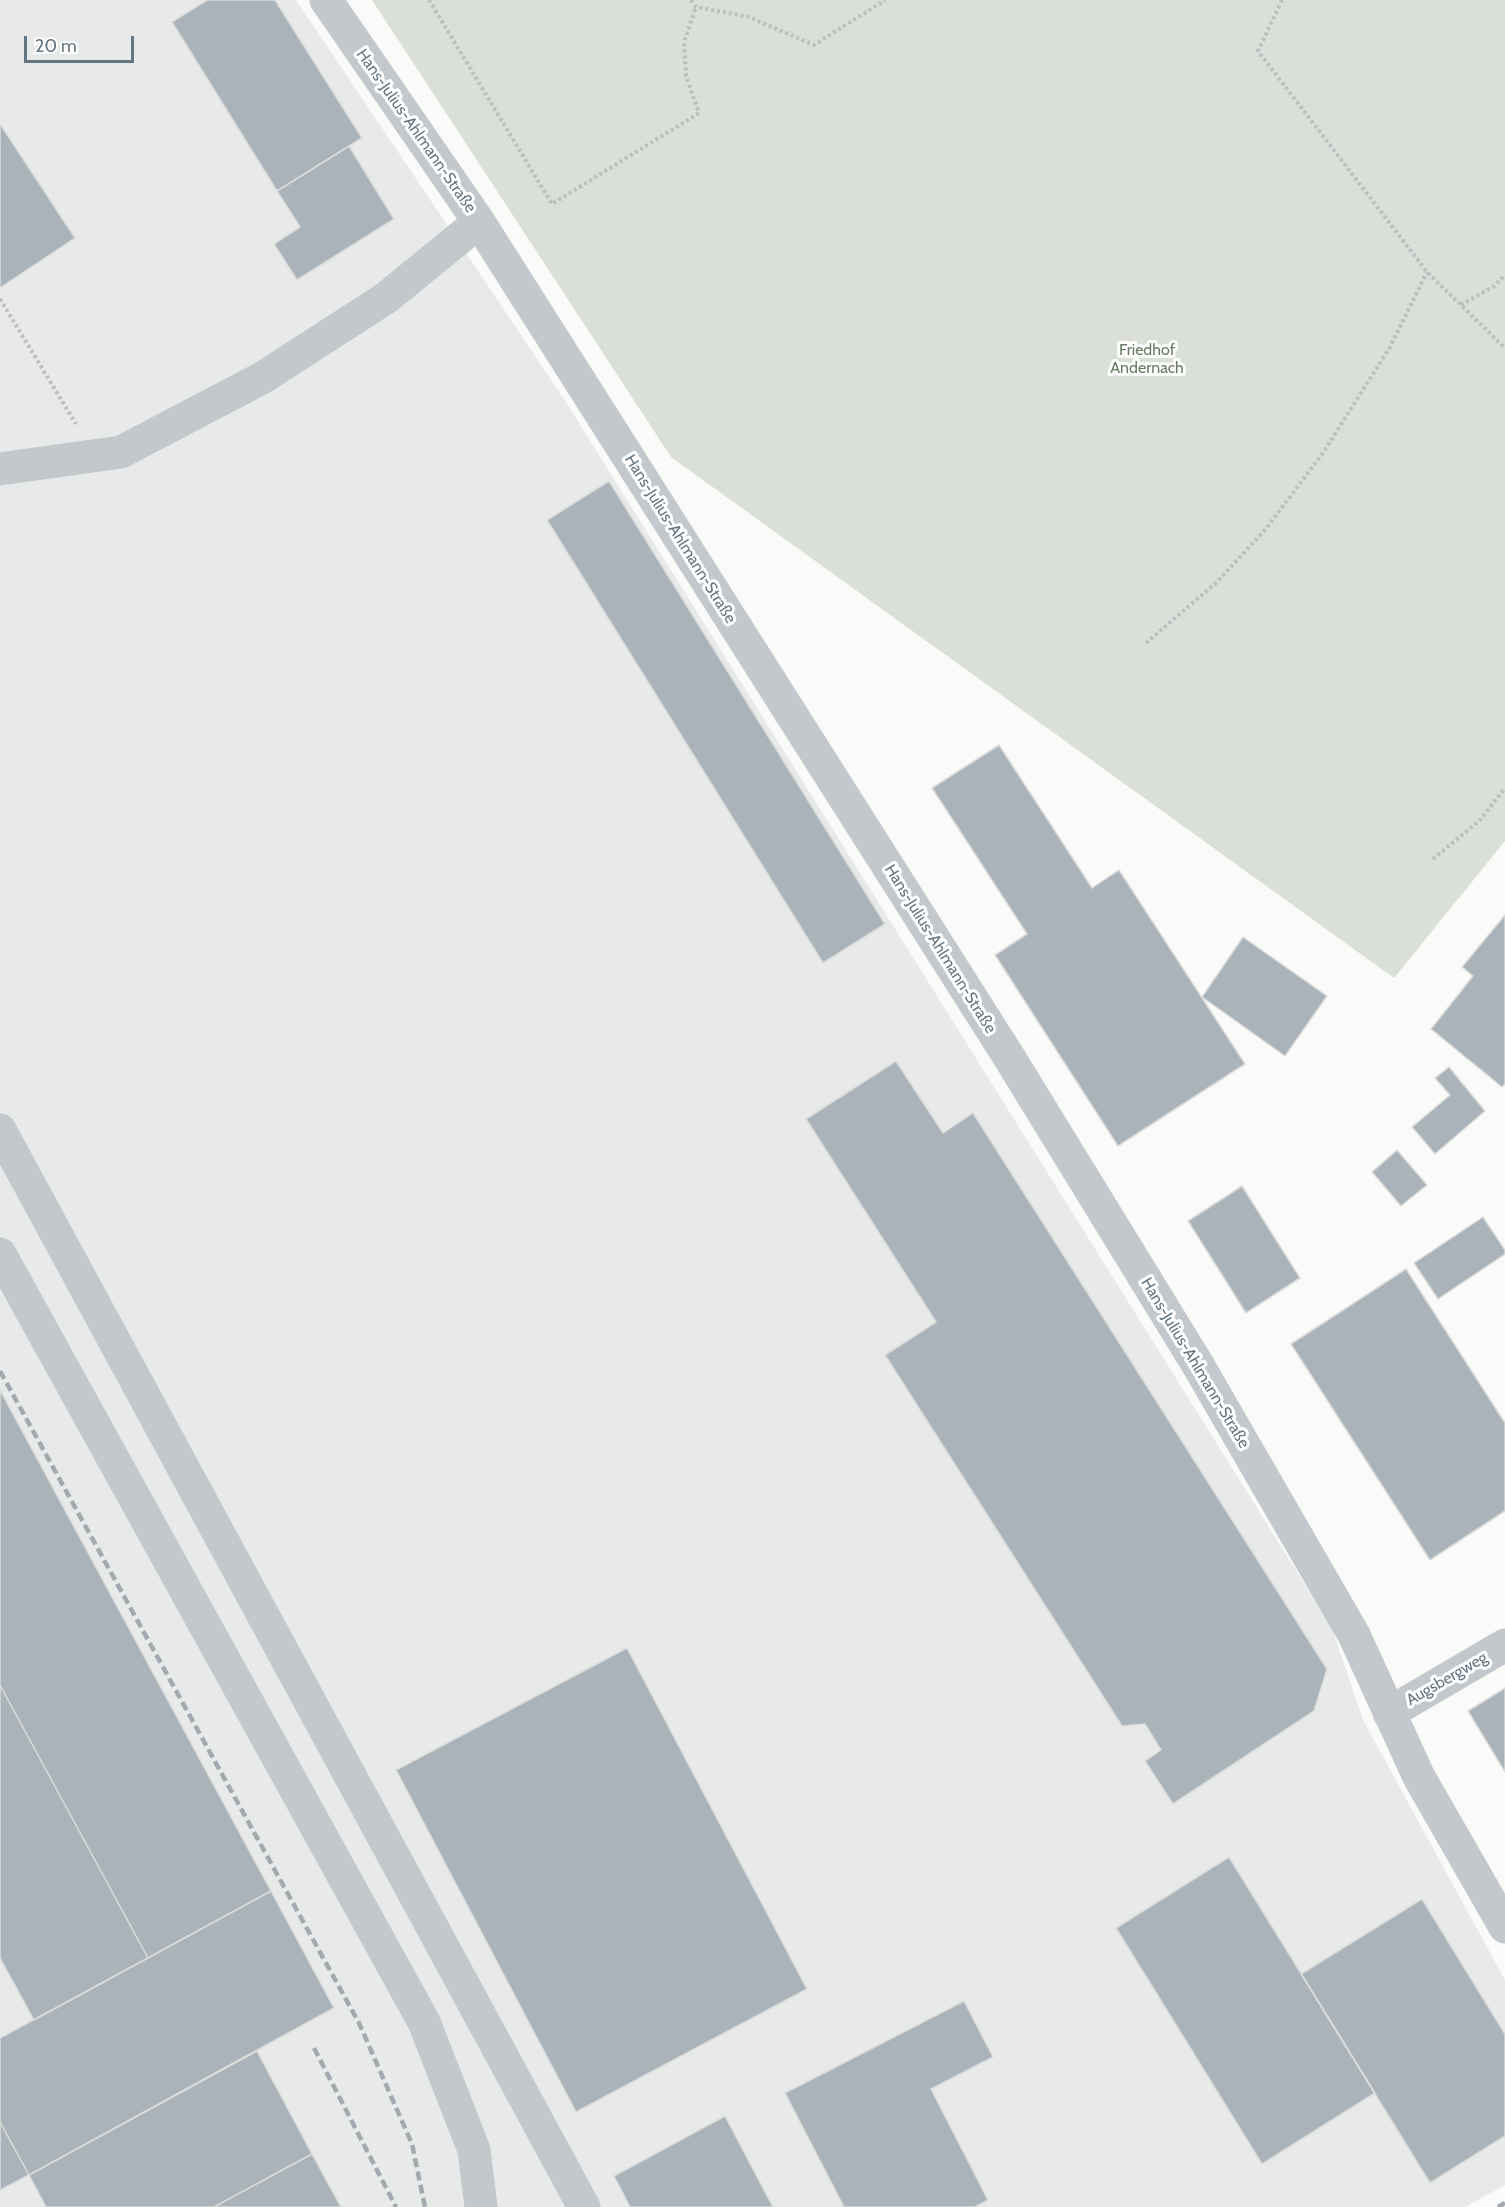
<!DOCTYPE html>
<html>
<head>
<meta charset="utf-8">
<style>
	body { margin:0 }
	#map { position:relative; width:1505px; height:2207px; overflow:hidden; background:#fafaf8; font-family:Cabin,sans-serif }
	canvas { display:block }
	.scale { position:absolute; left:24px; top:36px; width:110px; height:27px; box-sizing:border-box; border:3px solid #657683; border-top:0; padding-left:8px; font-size:18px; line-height:21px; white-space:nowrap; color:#657683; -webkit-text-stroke:4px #fff; paint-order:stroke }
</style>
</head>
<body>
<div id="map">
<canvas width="1505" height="2207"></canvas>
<div class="scale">20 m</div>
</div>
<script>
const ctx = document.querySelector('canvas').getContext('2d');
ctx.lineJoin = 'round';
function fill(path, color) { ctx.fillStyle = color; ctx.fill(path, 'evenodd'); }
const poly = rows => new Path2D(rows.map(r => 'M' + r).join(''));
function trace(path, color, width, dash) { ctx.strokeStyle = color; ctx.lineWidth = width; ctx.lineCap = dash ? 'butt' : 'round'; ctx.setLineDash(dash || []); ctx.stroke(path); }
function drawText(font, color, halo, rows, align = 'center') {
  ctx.font = font + ' Cabin,sans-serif'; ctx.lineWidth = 6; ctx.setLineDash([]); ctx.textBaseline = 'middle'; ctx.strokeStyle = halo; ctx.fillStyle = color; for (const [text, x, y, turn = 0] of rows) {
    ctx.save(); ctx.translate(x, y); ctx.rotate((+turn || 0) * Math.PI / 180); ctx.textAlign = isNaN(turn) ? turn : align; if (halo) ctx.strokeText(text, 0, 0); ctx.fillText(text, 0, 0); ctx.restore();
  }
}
const built = poly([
	[0,0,296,0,564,399,1332,1628,1363,1720,1505,1980,1505,2185,1465,2207,0,2207]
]);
const green = poly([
	[372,0,1505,0,1505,841,1394,978,671,457]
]);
const building = poly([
	[207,0,275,0,362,138,277,191,172,22,207,0],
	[0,124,75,238,0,288,0,124],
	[349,146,394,219,297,280,274,244,300,227,277,191,349,146],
	[609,481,885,924,823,963,547,520,609,481],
	[999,745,1092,888,1119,870,1245,1064,1118,1146,995,955,1027,934,932,788,999,745],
	[1505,915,1505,1084,1502,1087,1431,1029,1473,976,1462,967,1505,915],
	[1243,937,1327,996,1285,1056,1202,997,1243,937],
	[896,1061,943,1133,973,1113,1327,1669,1314,1711,1173,1804,1145,1761,1161,1750,1145,1724,1122,1726,885,1355,936,1322,806,1119,896,1061],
	[1449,1067,1485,1111,1435,1154,1412,1127,1450,1095,1435,1078,1449,1067],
	[1397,1150,1427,1185,1401,1206,1372,1172,1397,1150],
	[1242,1186,1300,1278,1246,1313,1188,1221,1242,1186],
	[1483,1217,1505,1250,1505,1254,1438,1299,1414,1263,1483,1217],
	[1406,1269,1505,1423,1505,1511,1430,1560,1291,1344,1406,1269],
	[0,1390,271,1891,148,1958,0,1685,0,1390],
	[627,1648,807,1989,576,2112,396,1770,627,1648],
	[0,1685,148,1958,34,2020,0,1958,0,1685],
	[1505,1688,1505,1772,1468,1711,1505,1688],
	[1229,1857,1375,2093,1262,2164,1116,1928,1229,1857],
	[271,1891,334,2008,29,2175,0,2122,0,2038,271,1891],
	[1422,1899,1505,2034,1505,2136,1430,2183,1301,1974,1422,1899],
	[964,2001,993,2057,931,2089,988,2200,975,2207,844,2207,785,2093,964,2001],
	[257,2051,312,2154,214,2207,46,2207,29,2175,257,2051],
	[725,2116,773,2207,630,2207,614,2176,725,2116],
	[0,2122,29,2175,0,2190,0,2122],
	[312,2154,341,2207,214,2207,312,2154]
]);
const path = poly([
	[429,0,552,204,699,113,686,76,684,42,696,7],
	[691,0,696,7,749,17,814,45,885,0],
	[1282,0,1258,51,1427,272,1505,348],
	[0,299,76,424],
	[1461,305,1494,286,1505,275],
	[1146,643,1216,583,1265,530,1323,453,1390,347,1427,272],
	[1433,859,1480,820,1505,788]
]);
const minor = poly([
	[326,0,479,222,1009,1057,1198,1365,1354,1635,1419,1777,1505,1927],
	[0,469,121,452,262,378,386,298,479,222],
	[0,1130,584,2207],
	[0,1254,424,2022,474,2150,481,2207],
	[1389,1713,1505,1645]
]);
const rail = poly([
	[0,1371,359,2023,412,2144,425,2207],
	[314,2048,396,2207],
	[1498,2207,1505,2203]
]);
const streetNames = [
	["Hans-Julius-Ahlmann-Straße",416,131,55],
	["Hans-Julius-Ahlmann-Straße",680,539,58],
	["Hans-Julius-Ahlmann-Straße",940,949,58],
	["Hans-Julius-Ahlmann-Straße",1195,1363,59],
	["Augsbergweg",1447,1679,-30]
];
const parkNames = [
	["Friedhof",1147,350],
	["Andernach",1147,368]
];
fill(built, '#e8e9e9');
fill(green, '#dadfd7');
fill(building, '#aab3b9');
trace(building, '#dcdcda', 1.5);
trace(path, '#bbbfc2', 4, [3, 3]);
trace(minor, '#c3c8cc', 33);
trace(rail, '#a2aab0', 4.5, [9, 4.5]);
drawText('16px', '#657683', '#fff', streetNames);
drawText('16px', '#687a64', '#fff', parkNames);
</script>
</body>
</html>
